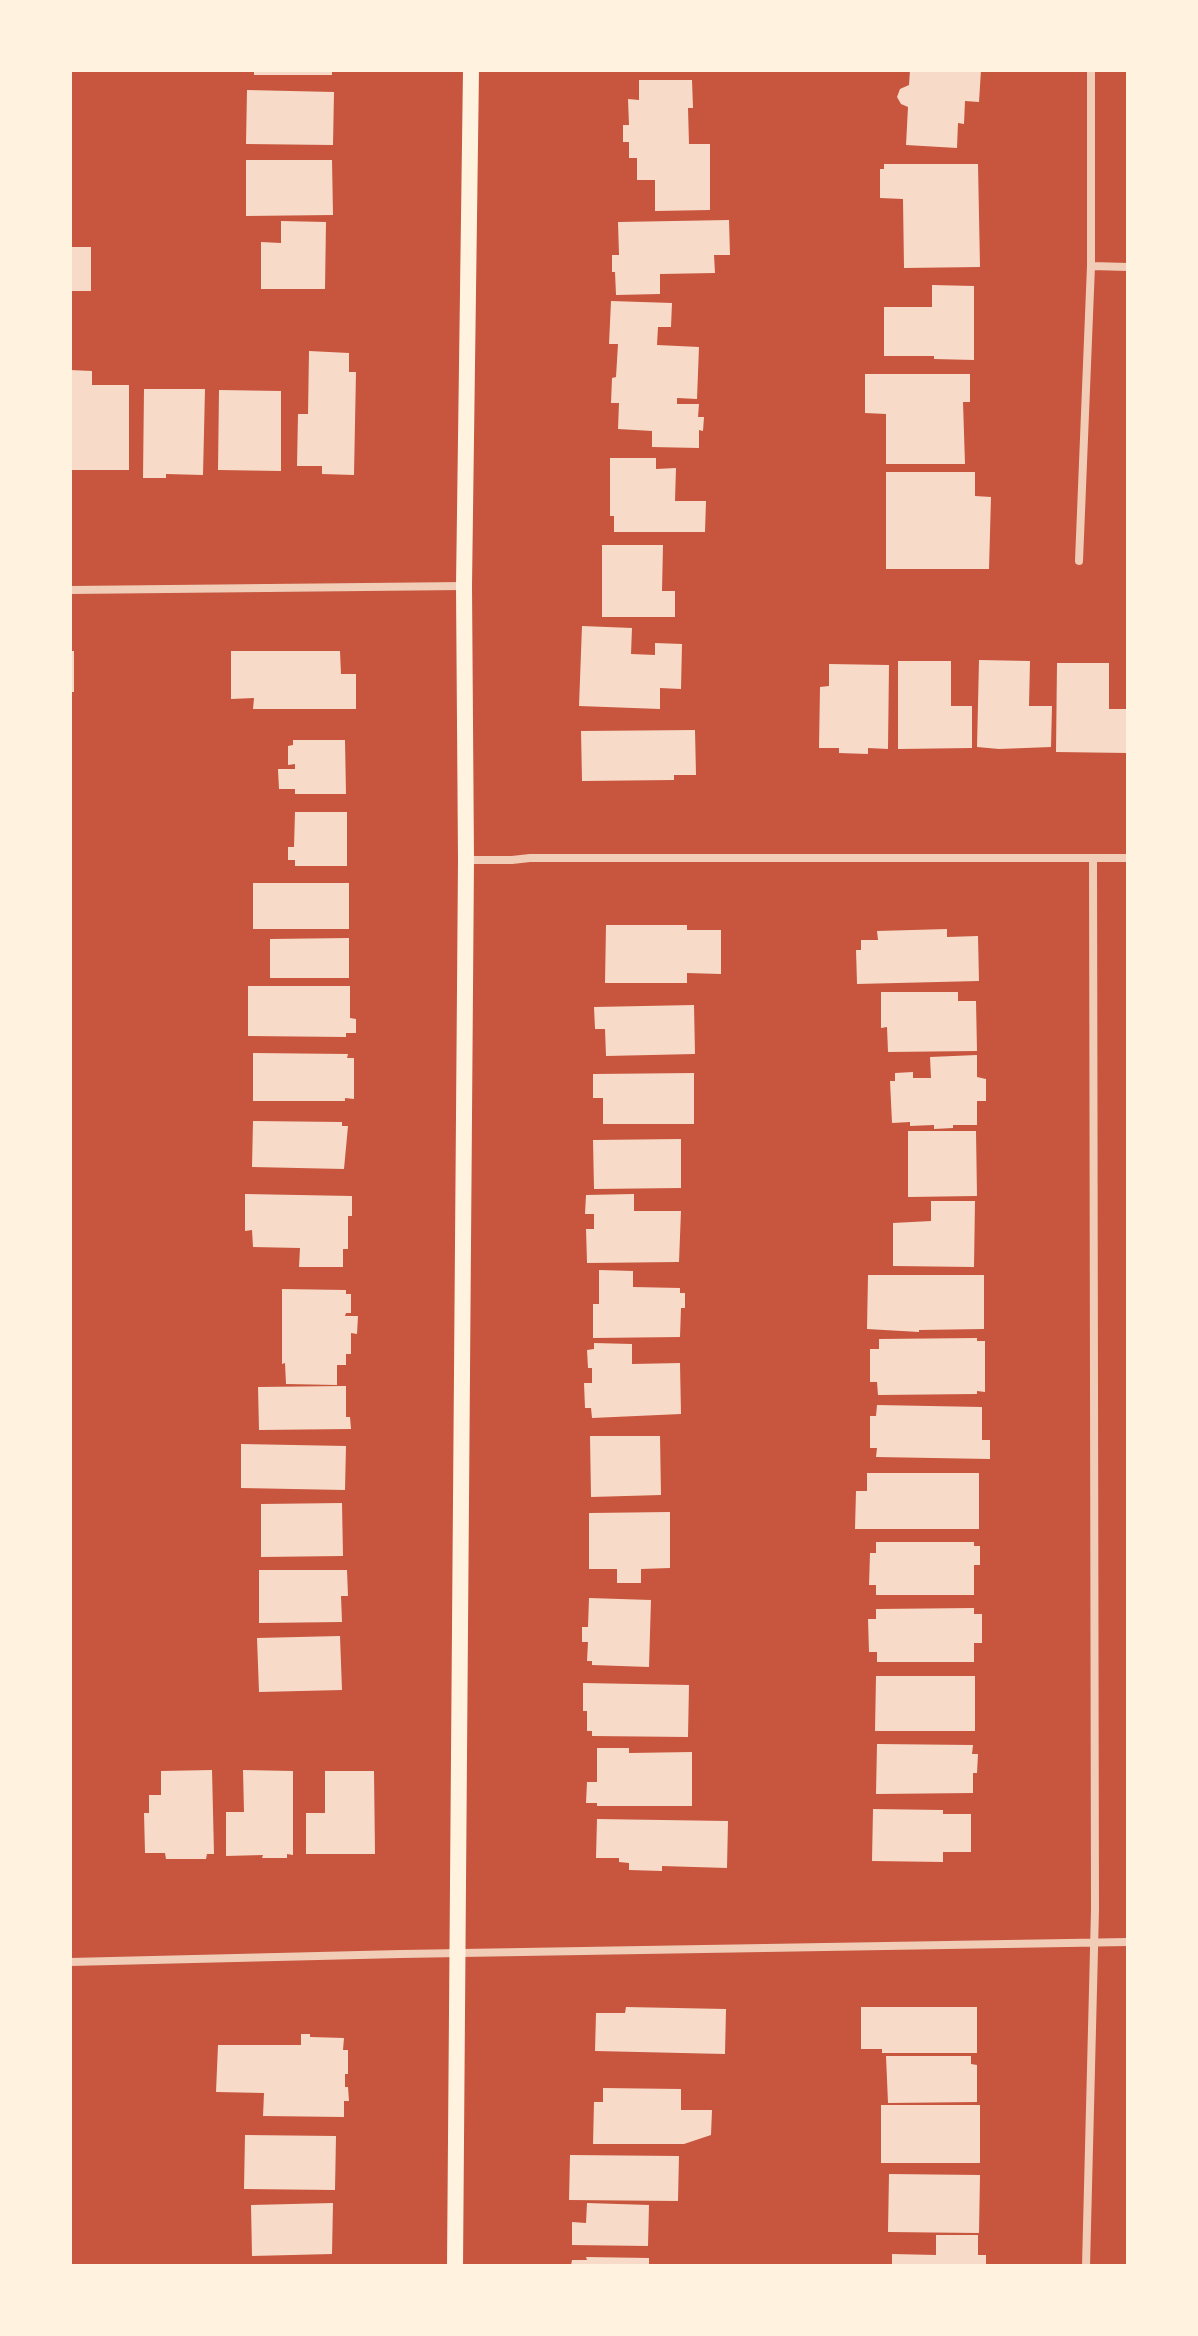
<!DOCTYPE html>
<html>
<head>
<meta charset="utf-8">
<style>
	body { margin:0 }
	#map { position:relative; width:1198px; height:2336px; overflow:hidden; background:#c8553d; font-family:"DM Sans",sans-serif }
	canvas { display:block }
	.frame { position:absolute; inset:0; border:72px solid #fff3e0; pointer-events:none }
</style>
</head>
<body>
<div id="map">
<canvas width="1198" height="2336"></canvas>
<div class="frame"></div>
</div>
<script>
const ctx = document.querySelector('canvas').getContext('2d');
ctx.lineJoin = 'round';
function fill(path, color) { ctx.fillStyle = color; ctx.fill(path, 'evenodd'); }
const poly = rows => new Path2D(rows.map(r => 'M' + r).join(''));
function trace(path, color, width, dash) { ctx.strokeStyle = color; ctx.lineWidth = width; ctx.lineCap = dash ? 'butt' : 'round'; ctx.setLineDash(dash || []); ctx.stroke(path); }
const building = poly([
	[254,70,332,70,332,75,254,75],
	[910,70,981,70,979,102,965,101,964,124,958,123,957,148,906,145,908,107,901,104,897,97,900,89,909,85],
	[639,80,692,80,693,108,688,108,689,144,710,144,710,210,655,211,655,180,637,180,637,158,629,158,629,142,623,142,623,125,629,125,628,99,639,100],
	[247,90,334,92,333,145,246,144],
	[246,160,332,160,333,215,246,216],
	[884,164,978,164,980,267,904,268,903,199,880,198,880,169,884,169],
	[729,220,730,255,714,255,715,273,660,274,660,294,616,295,615,272,612,272,612,255,619,255,618,222],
	[281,221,326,222,325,289,261,289,261,242,281,243],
	[70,247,91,247,91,291,70,291],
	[932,285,974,286,974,360,934,359,934,356,884,356,884,307,932,307],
	[611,301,672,303,671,327,658,327,657,345,699,347,697,399,677,398,677,404,699,404,698,417,704,417,703,431,699,430,699,448,652,447,652,431,618,429,619,403,611,403,612,378,616,377,618,344,609,344],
	[309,351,349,353,349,372,356,372,354,475,322,474,322,466,297,466,298,414,308,414],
	[70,370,92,371,92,385,129,385,129,470,70,470],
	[865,374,970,374,970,402,963,402,965,464,886,464,886,414,865,413],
	[144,389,205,389,203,475,166,474,166,478,143,478],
	[219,390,281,391,281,471,218,470],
	[610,458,656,458,656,469,676,468,675,501,706,501,705,532,614,532,614,516,610,516],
	[886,472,975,472,975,496,991,497,989,569,886,569],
	[602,545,663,545,662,591,675,591,675,617,602,617],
	[582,626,632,628,631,654,655,655,655,643,682,644,681,689,660,688,660,709,579,706],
	[70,651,74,651,74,692,70,692],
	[231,651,340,651,341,674,356,674,356,709,253,709,254,698,231,699],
	[979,660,1030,661,1029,706,1052,706,1051,747,999,749,977,747],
	[898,661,951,661,951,706,972,706,972,748,898,749],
	[1057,663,1109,663,1109,709,1128,709,1128,753,1056,752],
	[829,664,889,665,888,749,868,748,868,754,839,753,839,748,819,748,820,687,829,686],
	[695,730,696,775,674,775,674,780,582,781,581,731],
	[293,740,345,740,346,794,295,794,295,789,279,789,278,769,295,769,295,764,288,765,288,746,293,745],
	[295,812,347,812,347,866,295,866,295,860,288,860,288,847,294,847],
	[253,883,349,883,349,929,253,929],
	[606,925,687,925,687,930,721,930,721,974,687,973,687,983,605,983],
	[947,929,947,937,978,936,979,981,857,984,856,950,861,950,861,940,878,940,877,931],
	[349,938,349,978,270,978,270,939],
	[248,986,350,986,350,1018,356,1019,356,1033,346,1033,346,1037,248,1036],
	[881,992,958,992,958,1001,976,1001,977,1051,888,1052,887,1027,881,1028],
	[694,1005,695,1054,606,1056,605,1029,595,1029,594,1007],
	[253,1053,348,1054,347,1058,354,1058,354,1099,345,1098,345,1101,253,1101],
	[977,1055,977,1077,986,1079,986,1101,977,1101,977,1125,953,1125,953,1128,934,1129,934,1125,910,1126,910,1122,892,1123,890,1081,895,1081,895,1073,913,1072,913,1078,931,1078,930,1057],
	[694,1073,694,1124,603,1124,603,1098,593,1098,593,1074],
	[253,1121,342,1122,342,1126,348,1126,344,1169,252,1167],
	[908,1131,976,1131,977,1196,908,1197],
	[681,1139,681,1188,594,1189,593,1140],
	[245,1194,352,1196,352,1216,348,1216,348,1249,343,1249,343,1267,299,1267,300,1248,253,1247,252,1230,245,1231],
	[634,1194,634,1211,681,1211,679,1262,587,1263,586,1229,594,1229,594,1214,585,1214,586,1195],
	[931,1201,975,1201,974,1267,893,1266,893,1223,931,1221],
	[599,1270,633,1271,633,1287,680,1288,680,1293,685,1293,685,1308,681,1308,680,1337,593,1338,593,1304,599,1304],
	[868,1275,984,1275,984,1329,919,1330,919,1332,867,1329],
	[282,1289,346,1290,346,1294,351,1294,351,1313,346,1313,345,1316,358,1316,357,1334,351,1333,351,1354,346,1354,346,1365,337,1365,337,1385,286,1384,285,1363,282,1364],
	[977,1338,977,1341,985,1341,985,1392,977,1391,977,1394,878,1395,877,1382,870,1382,870,1349,879,1349,879,1339],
	[594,1343,632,1344,632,1364,680,1363,681,1414,592,1418,591,1408,585,1408,584,1383,592,1383,592,1368,588,1368,587,1350,594,1349],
	[343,1386,346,1386,346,1417,350,1417,351,1429,259,1430,258,1387],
	[877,1405,982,1407,982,1440,990,1440,990,1459,876,1457,877,1448,870,1448,870,1416,876,1416],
	[590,1436,660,1436,661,1495,591,1497],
	[241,1444,346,1446,345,1490,241,1488],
	[867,1473,979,1473,979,1529,855,1529,856,1491,867,1491],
	[342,1503,343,1556,261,1557,261,1504],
	[670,1512,670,1568,641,1569,641,1583,617,1583,617,1569,589,1569,589,1513],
	[876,1542,974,1542,974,1546,980,1546,980,1565,974,1565,974,1595,876,1595,876,1585,869,1585,870,1553,876,1553],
	[259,1570,347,1570,348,1596,341,1596,342,1622,259,1623],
	[589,1598,651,1600,649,1667,592,1665,592,1661,587,1661,588,1642,582,1642,582,1627,588,1627],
	[974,1608,974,1614,982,1614,982,1643,974,1643,974,1662,877,1662,877,1652,869,1652,868,1619,876,1619,876,1609],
	[340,1636,342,1690,259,1692,257,1638],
	[876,1676,975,1676,975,1731,875,1731],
	[583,1683,689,1685,688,1737,592,1736,592,1731,587,1731,587,1711,583,1711],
	[877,1744,973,1745,972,1754,978,1754,977,1773,973,1773,973,1793,876,1794],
	[597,1748,629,1748,629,1753,692,1752,692,1806,597,1806,597,1803,586,1803,587,1782,597,1782],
	[212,1770,214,1854,207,1854,206,1859,166,1859,165,1853,145,1853,144,1813,149,1813,149,1795,161,1795,161,1771],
	[243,1770,293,1771,293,1855,287,1854,287,1858,262,1858,263,1855,226,1856,226,1812,244,1812],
	[325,1771,374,1771,375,1854,306,1854,306,1813,325,1813],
	[873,1809,943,1810,943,1814,971,1814,971,1852,943,1852,943,1862,872,1861],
	[597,1819,728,1821,727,1868,662,1866,662,1871,629,1870,629,1863,619,1862,619,1858,596,1858],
	[626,2007,726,2009,725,2054,595,2051,596,2013,625,2013],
	[861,2007,977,2007,977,2053,882,2053,882,2049,861,2049],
	[301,2034,310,2034,310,2037,344,2038,343,2050,348,2050,348,2074,345,2074,345,2087,348,2087,349,2101,344,2101,344,2117,263,2116,264,2093,216,2092,218,2045,301,2045],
	[886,2056,971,2056,971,2064,977,2065,977,2102,888,2103],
	[603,2088,681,2089,681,2110,712,2110,711,2135,684,2144,593,2144,594,2102,603,2102],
	[881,2105,980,2105,980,2163,881,2163],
	[245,2135,336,2136,335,2190,244,2189],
	[570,2155,679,2156,678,2201,569,2200],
	[889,2174,980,2175,979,2233,888,2232],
	[333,2203,332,2254,252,2256,251,2205],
	[587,2203,649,2205,648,2246,572,2245,572,2222,586,2223],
	[936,2235,978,2235,978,2255,986,2255,986,2266,892,2266,892,2254,936,2255],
	[586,2257,649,2258,649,2266,571,2266,572,2260,587,2260]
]);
const minor = poly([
	[1091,266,1128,267],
	[1079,561,1091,266,1091,70],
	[70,590,464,586],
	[466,860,512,860,530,858,1128,858],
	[70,1962,401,1954,1128,1942],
	[1086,2266,1095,1910,1093,858]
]);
const secondary = poly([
	[455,2266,466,860,464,586,471,70]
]);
fill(building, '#f7dbc8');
trace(minor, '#f1ccb7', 8);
trace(secondary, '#fff3e0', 16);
</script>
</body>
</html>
